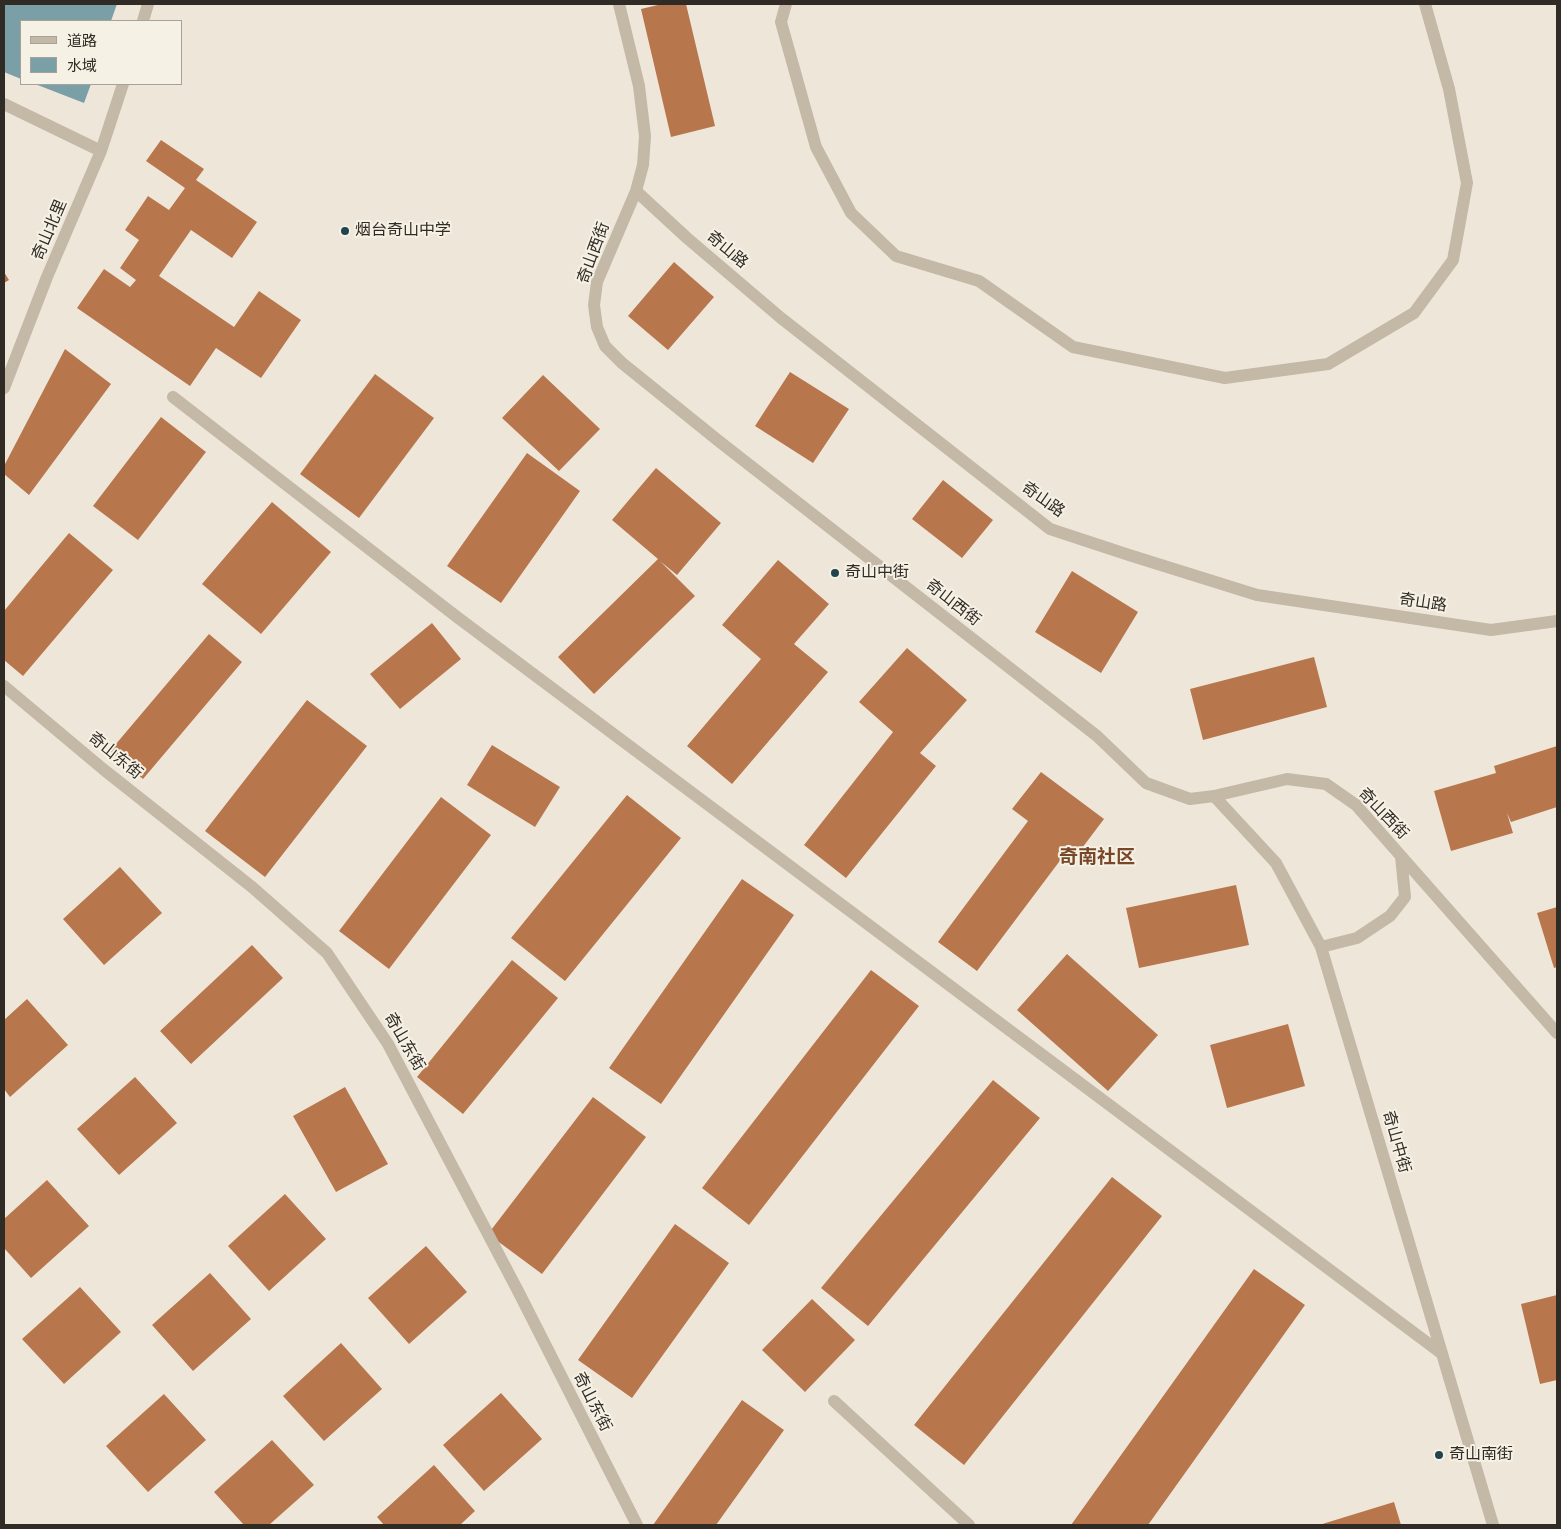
<!DOCTYPE html>
<html>
<head>
<meta charset="utf-8">
<style>
	body { margin:0 }
	#map { position:relative; width:1561px; height:1529px; overflow:hidden; background:#eee7d9; font-family:"Space Grotesk","Noto Sans SC",sans-serif }
	canvas { display:block }
	.frame { position:absolute; inset:0; border:5px solid #312b26; pointer-events:none }
	.legend { position:absolute; left:20px; top:20px; width:162px; height:65px; box-sizing:border-box; background:#f6f1e5; border:1px solid #a7a299; margin:0; padding:6px 9px; list-style:none; font-size:15px; color:#312b26 }
	.legend li { display:flex; align-items:center; gap:10px; height:25px }
	.legend b { width:25px; border:1px solid #a7a299 }
</style>
</head>
<body>
<div id="map">
<canvas width="1561" height="1529"></canvas>
<div class="frame"></div>
<ul class="legend">
<li><b style="height:6px;background:#c4b8a7"></b>道路</li>
<li><b style="height:14px;background:#7b9fa7"></b>水域</li>
</ul>
</div>
<script>
const ctx = document.querySelector('canvas').getContext('2d');
ctx.lineJoin = 'round';
function fill(path, color) { ctx.fillStyle = color; ctx.fill(path, 'evenodd'); }
const poly = rows => new Path2D(rows.map(r => 'M' + r).join(''));
function trace(path, color, width, dash) { ctx.strokeStyle = color; ctx.lineWidth = width; ctx.lineCap = dash ? 'butt' : 'round'; ctx.setLineDash(dash || []); ctx.stroke(path); }
function drawText(font, color, halo, rows, align = 'center') {
  ctx.font = font + ' "Space Grotesk","Noto Sans SC",sans-serif'; ctx.lineWidth = 4; ctx.setLineDash([]); ctx.textBaseline = 'middle'; ctx.strokeStyle = halo; ctx.fillStyle = color; for (const [text, x, y, turn = 0] of rows) {
    ctx.save(); ctx.translate(x, y); ctx.rotate((+turn || 0) * Math.PI / 180); ctx.textAlign = isNaN(turn) ? turn : align; if (halo) ctx.strokeText(text, 0, 0); ctx.fillText(text, 0, 0); ctx.restore();
  }
}
const water = poly([
	[4,4,117,4,111,21,21,21,21,79,4,72],
	[35,84,91,84,84,103]
]);
const building = poly([
	[662,4,686,4,715,126,671,137,641,9],
	[161,140,204,169,196,180,257,222,232,258,191,230,159,276,234,327,259,291,301,320,261,378,216,348,190,386,77,308,104,269,130,287,136,280,120,268,139,240,125,230,148,196,169,210,185,188,146,161],
	[674,262,714,297,668,350,628,316],
	[4,272,9,280,4,283],
	[65,349,111,384,29,495,4,474,4,466],
	[790,372,849,409,813,463,755,426],
	[375,374,434,418,359,518,300,474],
	[543,375,600,429,559,471,502,418],
	[161,417,206,452,138,540,93,506],
	[527,453,580,491,501,603,447,566],
	[656,468,721,523,677,575,660,561,695,596,594,694,558,657,658,559,612,520],
	[943,480,993,520,962,558,912,519],
	[272,502,331,552,261,634,202,584],
	[69,533,113,570,23,676,4,660,4,611],
	[778,560,829,604,794,644,828,672,732,784,687,746,761,659,722,625],
	[1072,571,1138,612,1101,673,1035,632],
	[432,623,461,659,400,709,370,674],
	[209,634,242,662,143,779,110,751],
	[907,648,967,700,920,753,936,766,846,878,804,845,893,732,859,702],
	[1314,657,1327,707,1203,740,1190,689],
	[307,700,367,746,265,877,205,831],
	[492,745,560,787,535,827,467,785],
	[1557,746,1557,807,1511,822,1507,813,1513,833,1451,851,1434,791,1496,773,1494,766],
	[1041,772,1104,819,1076,856,1068,850,977,971,938,942,1028,821,1012,809],
	[627,795,681,838,565,981,511,938],
	[441,797,491,835,389,969,339,931],
	[120,867,162,913,104,965,63,919],
	[742,879,794,915,661,1104,609,1068],
	[1236,885,1249,945,1139,968,1126,908],
	[1557,907,1557,967,1554,968,1537,913],
	[252,945,283,978,191,1064,160,1031],
	[1067,954,1158,1035,1108,1091,1017,1010],
	[512,960,558,998,463,1114,417,1077],
	[871,970,919,1006,749,1225,702,1188],
	[27,999,68,1045,10,1097,4,1089,4,1020],
	[1288,1024,1305,1086,1227,1108,1210,1045],
	[135,1077,177,1123,119,1175,77,1129],
	[993,1080,1040,1118,868,1326,821,1288],
	[345,1087,388,1164,336,1192,293,1116],
	[593,1097,646,1137,542,1274,488,1234],
	[1112,1177,1162,1216,964,1465,914,1425],
	[47,1180,89,1226,31,1278,4,1248,4,1219],
	[285,1194,326,1239,269,1291,228,1246],
	[675,1224,729,1263,632,1398,578,1360],
	[426,1246,467,1292,409,1344,368,1298],
	[1254,1269,1305,1305,1148,1525,1071,1525],
	[210,1273,251,1319,193,1371,152,1325],
	[80,1287,121,1332,64,1384,22,1339],
	[1557,1295,1557,1380,1540,1384,1521,1304],
	[812,1299,855,1340,805,1392,762,1350],
	[341,1343,382,1389,324,1441,283,1396],
	[501,1393,542,1439,484,1491,443,1445],
	[164,1394,206,1440,148,1492,106,1446],
	[742,1400,784,1430,716,1525,653,1525],
	[272,1440,314,1485,269,1525,244,1525,214,1492],
	[434,1465,475,1511,460,1525,384,1525,377,1517],
	[1394,1502,1401,1525,1319,1525]
]);
const minor = poly([
	[619,4,639,86,645,136,643,165,636,191,597,282,594,305,597,327,605,346,622,363,720,442,1097,736,1146,783,1190,799,1214,796,1287,779,1326,784,1356,805,1557,1033],
	[786,4,781,22,816,147,851,213,896,256,979,281,1073,347,1225,378,1328,364,1414,313,1453,260,1467,183,1449,89,1425,4],
	[143,21,148,4],
	[4,104,101,151],
	[636,191,687,238,781,318,1050,529,1129,555,1257,595,1491,630,1557,621],
	[4,388,47,277,101,151,123,84],
	[173,397,457,617,1441,1353],
	[4,686,103,769,252,887,327,953,388,1044,518,1291,637,1525],
	[1214,796,1276,863,1321,947,1493,1525],
	[1321,947,1357,938,1390,916,1405,897,1401,856],
	[834,1401,969,1525]
]);
const markers = [
	[345,231,5,"#21444e"],
	[835,573,5,"#21444e"],
	[1439,1455,5,"#21444e"]
];
const streetNames = [
	["奇山北里",50,230,-67],
	["奇山路",727,250,40],
	["奇山西街",594,253,-70],
	["奇山路",1043,500,35],
	["奇山西街",953,603,38],
	["奇山路",1423,603,8],
	["奇山东街",115,756,39],
	["奇山西街",1383,814,46],
	["奇山东街",404,1042,60],
	["奇山中街",1396,1142,74],
	["奇山东街",592,1402,63]
];
const poiNames = [
	["烟台奇山中学",355,231],
	["奇山中街",845,573],
	["奇山南街",1449,1455]
];
const quarterNames = [
	["奇南社区",1097,858]
];
fill(water, '#7b9fa7');
fill(building, '#b8764d');
trace(minor, '#c4b8a7', 12);
for (const [x, y, r, color] of markers) { const dot = new Path2D(); dot.arc(x, y, r, 0, 2 * Math.PI); ctx.fillStyle = color; ctx.fill(dot); trace(dot, '#f6f1e5', 2); }
drawText('16px', '#312b26', '#f6f1e5', streetNames);
drawText('16px', '#312b26', '#f6f1e5', poiNames, 'left');
drawText('bold 19px', '#774728', '#f6f1e5', quarterNames);
</script>
</body>
</html>
